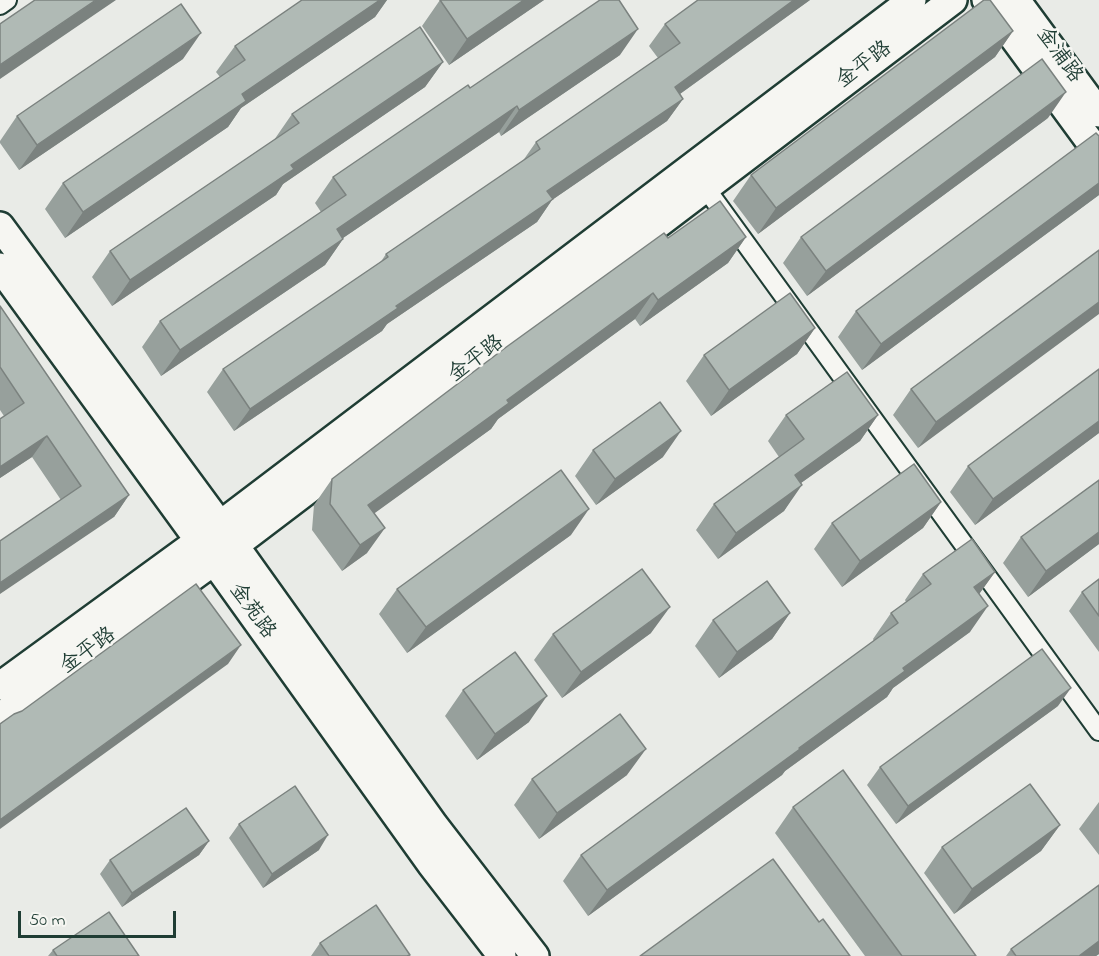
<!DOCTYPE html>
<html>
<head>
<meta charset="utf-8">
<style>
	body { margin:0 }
	#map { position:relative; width:1099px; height:956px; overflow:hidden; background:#e9ebe7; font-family:"Indie Flower",sans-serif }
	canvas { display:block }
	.scale { position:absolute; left:18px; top:911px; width:158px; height:27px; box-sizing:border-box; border:3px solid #1f3d34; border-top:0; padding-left:8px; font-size:18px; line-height:21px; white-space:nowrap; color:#1f3d34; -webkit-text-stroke:4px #f6f6f2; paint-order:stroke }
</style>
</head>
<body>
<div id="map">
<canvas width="1099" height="956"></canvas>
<div class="scale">50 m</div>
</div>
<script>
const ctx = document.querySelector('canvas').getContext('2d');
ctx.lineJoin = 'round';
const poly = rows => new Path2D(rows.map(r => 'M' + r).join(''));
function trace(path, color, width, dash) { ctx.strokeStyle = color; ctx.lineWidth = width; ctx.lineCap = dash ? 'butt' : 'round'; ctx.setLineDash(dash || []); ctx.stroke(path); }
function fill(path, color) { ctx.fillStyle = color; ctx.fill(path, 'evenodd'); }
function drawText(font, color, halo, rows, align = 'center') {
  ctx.font = font + ' "Indie Flower","LXGW WenKai TC",sans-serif'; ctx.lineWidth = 5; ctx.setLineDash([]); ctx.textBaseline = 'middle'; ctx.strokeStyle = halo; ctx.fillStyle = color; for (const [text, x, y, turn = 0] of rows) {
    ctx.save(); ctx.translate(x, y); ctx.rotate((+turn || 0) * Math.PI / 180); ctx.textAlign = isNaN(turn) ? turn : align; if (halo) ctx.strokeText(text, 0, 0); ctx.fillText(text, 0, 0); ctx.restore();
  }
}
const street = poly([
	[0,5,7,0],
	[699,179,1099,731]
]);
const secondary = poly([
	[986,0,1099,154],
	[1016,0,1099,113],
	[0,226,220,525,434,825,535,956],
	[0,267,214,561,431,864,502,956],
	[0,686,199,541,912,0],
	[0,717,214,561,953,0]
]);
const wall = poly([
	[302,0,387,0,375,17,241,108,228,127,65,238,45,209,63,183,220,77,216,72,235,46],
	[440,0,544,0,449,65,422,26],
	[810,0,680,94,683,99,667,121,552,200,537,222,387,324,382,331,234,431,207,392,223,369,380,263,386,254,522,162,536,142,658,58,649,46,665,24],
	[1013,31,995,57,758,234,733,201,751,175],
	[620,55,501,136,499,132,343,238,343,239,325,265,161,376,142,347,160,321,321,212,315,203,333,177,470,88],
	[183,59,19,170,0,143,0,141,17,116],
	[443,62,425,87,283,184,276,195,112,306,92,277,110,251,274,140,292,114],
	[1048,118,807,296,783,263,801,237],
	[1099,136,1099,195,862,370,838,337,856,311],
	[746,237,728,263,640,326,635,319,498,419,491,429,374,513,367,553,342,571,312,530,314,505,332,479,668,238],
	[1099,250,918,448,893,415,911,389],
	[0,306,129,495,114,517,61,500,32,457,0,478,0,419,4,416,0,410],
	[815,328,797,354,711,416,686,381,704,355],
	[1099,369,1099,433,975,525,950,492,968,466],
	[786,415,878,415,860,441,801,483,784,511,718,559,696,530,714,504,779,457,768,441],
	[593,450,663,457,596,505,575,476],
	[1099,480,1099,544,1028,597,1003,563,1021,537],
	[941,502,923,528,842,587,814,549,832,523],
	[571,535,407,653,379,614,397,589],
	[995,572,979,594,970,632,893,688,887,697,785,771,782,775,588,916,563,881,581,855,874,641,873,639,891,613,906,602,905,600,923,574],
	[1099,579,1099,652,1069,611,1082,592],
	[790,613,772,639,719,678,695,646,713,620],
	[651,633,562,698,534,660,553,634],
	[463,690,529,722,477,760,445,716],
	[1058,706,896,824,867,785,880,767],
	[627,775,539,839,514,805,532,779],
	[1099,802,1099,855,1079,829],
	[793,807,976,956,865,956,775,833],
	[239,824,319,850,263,888,229,838],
	[1060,825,1041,851,954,914,924,873,942,847],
	[209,841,199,855,122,907,100,874,110,860],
	[1099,885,1099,954,1096,956,1006,956,1011,949],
	[320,943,410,955,409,956,311,956],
	[53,950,139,956,48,956]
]);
const shadedWall = poly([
	[96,0,116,0,0,79,0,65],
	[380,0,387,0,375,17,241,108,228,127,65,238,83,212,242,94],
	[524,0,544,0,449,65,467,39],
	[794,0,810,0,659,109,675,87],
	[638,29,620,55,501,136,519,110],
	[1013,31,995,57,758,234,776,208],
	[201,33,183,59,19,170,37,145],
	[443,62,425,87,283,184,276,195,112,306,130,280,291,165],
	[1066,92,1048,118,807,296,826,271],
	[683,99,667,121,552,200,537,222,387,324,382,331,234,431,250,409,396,306,547,191],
	[517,106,499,132,318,255,337,229],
	[1099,183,1099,195,862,370,881,344],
	[746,237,728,263,640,326,658,300],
	[343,239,325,265,161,376,180,350],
	[653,293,635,319,498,419,491,429,350,531,368,505,507,400],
	[1099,302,1099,314,918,448,936,422],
	[815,328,797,354,711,416,729,390],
	[878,415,860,441,777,500,795,475],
	[1099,421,1099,433,975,525,993,499],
	[681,431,663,457,596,505,615,479],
	[47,436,32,457,0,478,0,467],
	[802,485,784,511,718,559,736,533],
	[129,495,114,517,0,594,0,583],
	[941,502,923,528,842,587,860,561],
	[589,509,571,535,407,653,426,627],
	[385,528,367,553,342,571,360,545],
	[1099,532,1099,544,1028,597,1046,571],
	[995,572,977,597,974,587],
	[988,606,970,632,893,688,887,697,785,771,782,775,588,916,607,890,799,748,903,668],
	[670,607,651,633,562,698,581,672],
	[790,613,772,639,719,678,737,652],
	[241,645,228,664,0,829,0,820],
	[1071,688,1058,706,896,824,908,806],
	[547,696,529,722,477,760,495,734],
	[646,749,627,775,539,839,557,813],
	[1060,825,1041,851,954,914,972,889],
	[328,835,319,850,263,888,272,874],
	[209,841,199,855,122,907,132,893],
	[1099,941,1099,954,1096,956,1079,956]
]);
const building = poly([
	[35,0,96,0,0,65,0,24,35,0],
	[302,0,380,0,242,94,246,101,83,212,63,183,245,60,235,46,302,0],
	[440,0,524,0,467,39,440,0],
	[600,0,619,0,638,29,519,110,517,106,337,229,343,239,180,350,160,321,346,195,333,177,468,85,470,88,600,0],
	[698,0,794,0,675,87,683,99,547,191,553,199,396,306,398,308,250,409,223,369,388,257,386,254,540,149,536,142,680,43,665,24,698,0],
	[984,0,990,0,1013,31,776,208,751,175,984,0],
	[181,4,201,33,37,145,17,116,181,4],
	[420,27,443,62,291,165,294,169,130,280,110,251,299,123,292,114,420,27],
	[1042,59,1066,92,826,271,801,237,1042,59],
	[1096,133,1099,136,1099,183,881,344,856,311,1096,133],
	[720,201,746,237,658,300,653,293,507,400,509,403,368,505,385,528,360,545,330,504,332,479,505,348,664,233,668,238,720,201],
	[1099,250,1099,302,936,422,911,389,1099,250],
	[790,293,815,328,729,390,704,355,790,293],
	[0,306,129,495,0,583,0,541,81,486,47,436,0,467,0,419,24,403,0,367,0,306],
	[1099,369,1099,421,993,499,968,466,1099,369],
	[847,372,878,415,795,475,802,485,736,533,714,504,804,439,786,415,847,372],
	[660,402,681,431,615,479,593,450,660,402],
	[914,464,941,502,860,561,832,523,914,464],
	[561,470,589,509,426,627,397,589,561,470],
	[1099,480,1099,532,1046,571,1021,537,1099,480],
	[972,539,995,572,974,587,988,606,903,668,905,671,799,748,800,749,607,890,581,855,898,623,891,613,931,584,923,574,972,539],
	[642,569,670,607,581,672,553,634,642,569],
	[1099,579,1099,616,1082,592,1099,579],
	[767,581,790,613,737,652,713,620,767,581],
	[196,584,241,645,0,820,0,724,14,714,22,711,196,584],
	[1042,649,1071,688,908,806,880,767,1042,649],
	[515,652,547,696,495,734,463,690,515,652],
	[620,714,646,749,557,813,532,779,620,714],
	[843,770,976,956,902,956,793,807,843,770],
	[1030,784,1060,825,972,889,942,847,1030,784],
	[295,786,328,835,272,874,239,824,295,786],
	[186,808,209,841,132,893,110,860,186,808],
	[773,859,819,922,823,919,850,956,640,956,773,859],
	[1099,885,1099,941,1079,956,1016,956,1011,949,1099,885],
	[376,905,410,955,407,956,329,956,320,943,376,905],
	[109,912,139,956,57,956,53,950,109,912]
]);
const streetNames = [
	["金浦路",1058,56,54],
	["金平路",865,66,-37],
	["金平路",477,360,-37],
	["金苑路",251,612,54],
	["金平路",89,652,-36]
];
trace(street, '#1f3d34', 22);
trace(secondary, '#1f3d34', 32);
trace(street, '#f6f6f2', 18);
trace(secondary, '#f6f6f2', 27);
fill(wall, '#97a09c');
fill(shadedWall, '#7b827f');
fill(building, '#b0bab5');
trace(building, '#7b827f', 1.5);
drawText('21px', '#1f3d34', '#f6f6f2', streetNames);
</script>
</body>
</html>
